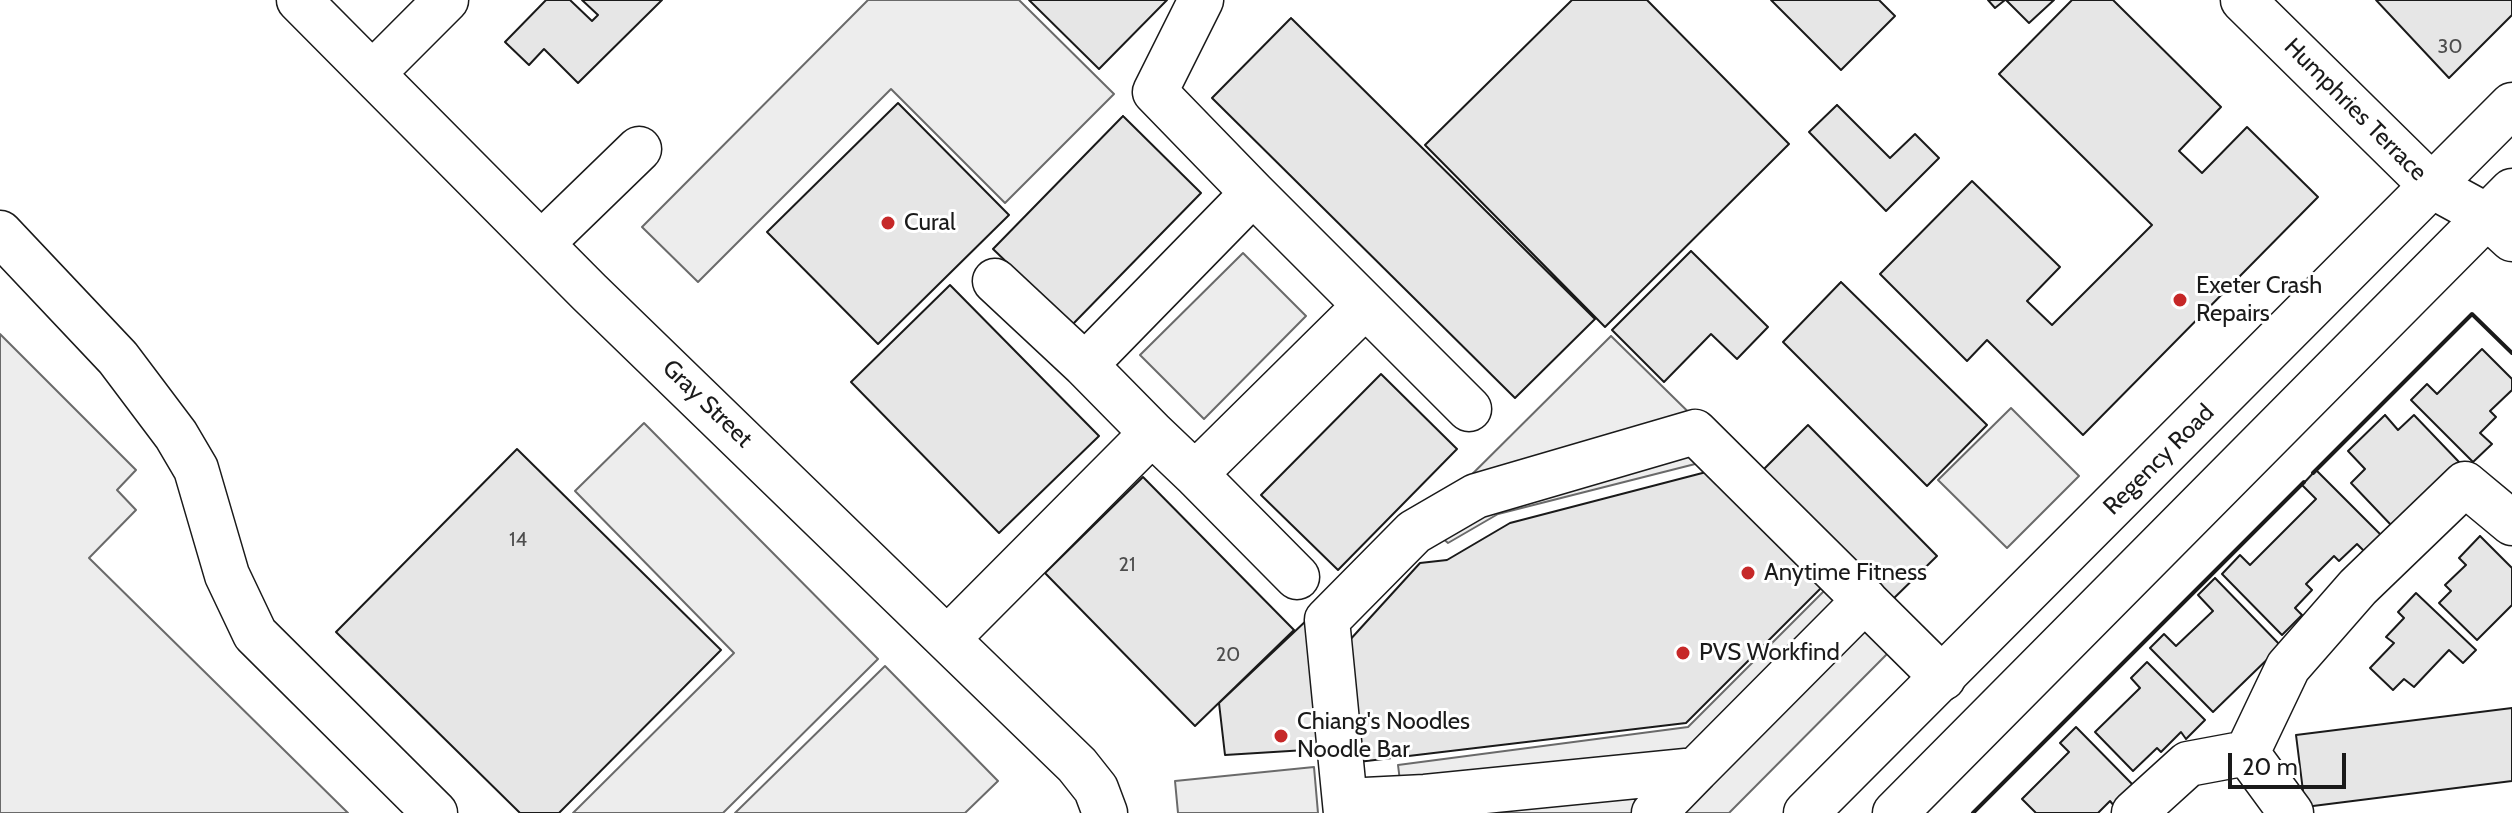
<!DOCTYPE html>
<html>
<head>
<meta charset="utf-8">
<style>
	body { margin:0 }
	#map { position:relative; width:2512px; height:813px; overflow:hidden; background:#fff; font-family:Cabin,sans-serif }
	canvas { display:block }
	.scale { position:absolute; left:2228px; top:753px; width:118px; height:36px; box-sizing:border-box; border:4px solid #1a1a1a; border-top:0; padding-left:10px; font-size:24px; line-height:28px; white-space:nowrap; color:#1a1a1a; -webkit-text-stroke:6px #fff; paint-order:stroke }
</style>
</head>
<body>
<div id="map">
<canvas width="2512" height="813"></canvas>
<div class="scale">20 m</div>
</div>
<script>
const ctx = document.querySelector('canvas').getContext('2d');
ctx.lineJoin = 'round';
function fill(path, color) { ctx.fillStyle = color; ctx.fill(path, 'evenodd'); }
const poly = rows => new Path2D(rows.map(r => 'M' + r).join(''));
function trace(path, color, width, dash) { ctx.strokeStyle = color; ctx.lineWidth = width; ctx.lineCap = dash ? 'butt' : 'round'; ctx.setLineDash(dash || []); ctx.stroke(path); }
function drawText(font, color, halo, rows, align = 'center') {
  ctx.font = font + ' Cabin,sans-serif'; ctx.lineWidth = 6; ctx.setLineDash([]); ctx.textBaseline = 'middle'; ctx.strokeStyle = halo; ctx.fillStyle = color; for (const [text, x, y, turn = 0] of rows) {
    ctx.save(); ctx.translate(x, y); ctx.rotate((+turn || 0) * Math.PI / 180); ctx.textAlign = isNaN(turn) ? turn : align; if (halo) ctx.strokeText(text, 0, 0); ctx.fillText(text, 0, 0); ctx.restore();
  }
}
const parking = poly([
	[868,0,1019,0,1114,94,1005,203,891,89,698,282,642,227,868,0],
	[1243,253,1306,316,1204,419,1140,355,1243,253],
	[0,334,136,470,117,490,136,510,89,558,348,813,0,813,0,334],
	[1611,336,1723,446,1707,461,1498,514,1448,543,1424,522,1611,336],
	[2011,408,2079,476,2007,548,1938,480,2011,408],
	[644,423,878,659,723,813,573,813,734,653,575,491,644,423],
	[1830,585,1893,648,1729,813,1404,813,1398,765,1688,727,1830,585],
	[885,666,998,781,965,813,735,813,885,666],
	[1314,767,1318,813,1178,813,1175,781,1314,767]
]);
const building = poly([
	[546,0,570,0,592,21,598,15,582,0,662,0,578,83,544,49,529,65,505,42,546,0],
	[1029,0,1167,0,1099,69,1029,0],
	[1572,0,1647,0,1789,144,1605,327,1425,145,1572,0],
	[1771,0,1879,0,1895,16,1841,70,1771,0],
	[1988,0,2005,0,1995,8,1988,0],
	[2006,0,2054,0,2029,23,2006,0],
	[2072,0,2113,0,2221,107,2179,151,2202,173,2247,127,2318,197,2083,435,1987,340,1967,361,1880,274,1972,181,2060,267,2027,301,2052,325,2152,225,1999,74,2072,0],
	[2376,0,2512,0,2512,15,2449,78,2376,0],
	[1291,18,1595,319,1515,398,1212,98,1291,18],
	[898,103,1009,215,878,344,767,232,898,103],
	[1837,105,1890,158,1915,134,1939,158,1886,211,1809,132,1837,105],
	[1123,116,1201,193,1072,325,993,249,1123,116],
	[1691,251,1768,327,1737,359,1711,334,1664,382,1612,330,1691,251],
	[1841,282,1987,425,1927,486,1783,342,1841,282],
	[950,285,1099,436,999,533,851,382,950,285],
	[2482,349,2512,379,2512,390,2490,411,2496,417,2480,433,2492,444,2473,462,2411,400,2427,384,2437,394,2482,349],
	[1381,374,1457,449,1338,570,1261,495,1381,374],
	[2385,415,2398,430,2414,415,2459,462,2391,525,2351,483,2365,469,2348,451,2385,415],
	[1808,425,1937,556,1889,603,1759,474,1808,425],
	[517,449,721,650,559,813,520,813,336,632,517,449],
	[1714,470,1829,580,1686,723,1358,762,1348,642,1420,563,1447,560,1510,523,1714,470],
	[2316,470,2381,535,2365,552,2357,544,2339,561,2334,556,2306,584,2312,590,2295,608,2302,615,2282,635,2222,574,2240,555,2250,565,2316,499,2302,485,2316,470],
	[1143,477,1294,630,1195,726,1045,573,1143,477],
	[2480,536,2512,568,2512,605,2477,640,2439,603,2451,591,2445,585,2466,565,2459,558,2480,536],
	[2215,578,2281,646,2213,712,2150,648,2164,634,2176,646,2213,611,2198,595,2215,578],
	[2416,593,2476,650,2463,663,2449,650,2414,687,2404,679,2393,690,2370,668,2394,643,2386,637,2404,618,2398,612,2416,593],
	[1309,618,1322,749,1225,755,1219,703,1309,618],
	[2147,662,2205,720,2186,739,2181,732,2161,752,2157,748,2133,771,2095,732,2140,688,2131,678,2147,662],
	[2512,708,2512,781,2305,807,2296,735,2512,708],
	[2076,727,2135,787,2115,807,2110,801,2098,813,2036,813,2022,799,2069,752,2060,743,2076,727]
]);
const minor = poly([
	[299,0,589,292,1077,765,1096,789,1105,813],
	[1201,0,1155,92,1253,193],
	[2243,0,2432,186,2487,216,2512,239],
	[373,73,446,0],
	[0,233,118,358,176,435,196,469,227,575,255,634,435,813],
	[542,243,639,149],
	[995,281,1085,365],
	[1152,433,1195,474,1365,306],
	[1195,474,1297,577],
	[948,638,1152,433,1085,365,1253,193,1469,409],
	[1345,801,1425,797,1696,770,1865,600],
	[1346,813,1327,620,1414,532,1476,496,1695,432,1943,678],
	[1654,813,1696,770],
	[2134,813,2188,764,2247,753],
	[2291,813,2247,753,2288,667,2358,587,2465,484,2512,523]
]);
const major = poly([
	[1806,813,2512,105],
	[1895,813,2512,191]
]);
const wall = poly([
	[2313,473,2472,314,2512,353],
	[1973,813,2304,482]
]);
const markers = [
	[888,223,8,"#c62828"],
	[2180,300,8,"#c62828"],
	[1748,573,8,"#c62828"],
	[1683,653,8,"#c62828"],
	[1281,736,8,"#c62828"]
];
const numberNames = [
	["30",2450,47],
	["14",518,540],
	["21",1127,565],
	["20",1228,655]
];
const streetNames = [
	["Humphries Terrace",2355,110,45],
	["Gray Street",707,404,44],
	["Regency Road",2159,460,-45]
];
const poiNames = [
	["Cural",904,223],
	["Exeter Crash",2196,286],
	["Repairs",2196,314],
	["Anytime Fitness",1764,573],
	["PVS Workfind",1699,653],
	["Chiang's Noodles",1297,722],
	["Noodle Bar",1297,750]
];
fill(parking, '#ededed');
trace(parking, '#6a6a6a', 2);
fill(building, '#e6e6e6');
trace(building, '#1a1a1a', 2);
trace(minor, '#1a1a1a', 47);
trace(major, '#1a1a1a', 47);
trace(minor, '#fff', 44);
trace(major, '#fff', 44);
trace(wall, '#1a1a1a', 4);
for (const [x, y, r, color] of markers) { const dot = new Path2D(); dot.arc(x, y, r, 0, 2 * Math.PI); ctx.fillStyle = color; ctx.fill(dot); trace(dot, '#fff', 3); }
drawText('20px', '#4d4d4d', null, numberNames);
drawText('24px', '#1a1a1a', '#fff', streetNames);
drawText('24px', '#1a1a1a', '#fff', poiNames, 'left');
</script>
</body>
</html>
